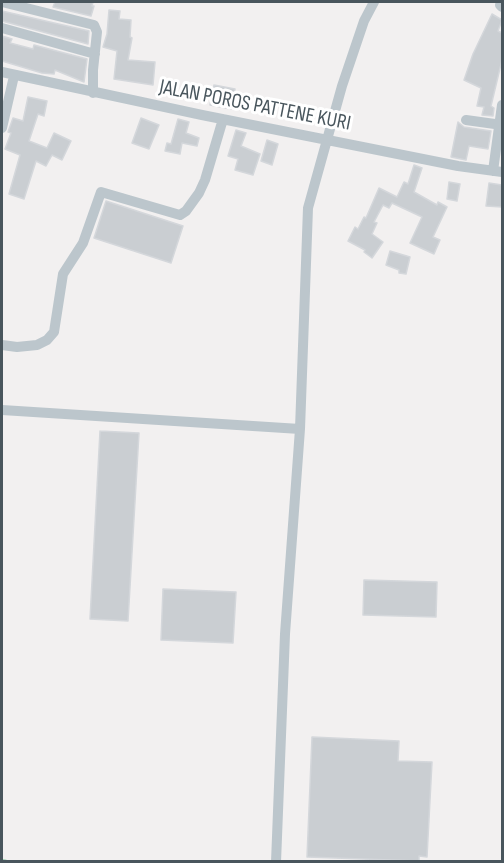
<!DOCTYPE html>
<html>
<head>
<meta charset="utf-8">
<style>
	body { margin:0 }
	#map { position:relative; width:504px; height:863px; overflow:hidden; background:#f2f0f0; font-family:"Sofia Sans Condensed",sans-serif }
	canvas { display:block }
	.frame { position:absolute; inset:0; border:3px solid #49565d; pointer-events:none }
</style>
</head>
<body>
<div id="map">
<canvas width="504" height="863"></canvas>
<div class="frame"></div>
</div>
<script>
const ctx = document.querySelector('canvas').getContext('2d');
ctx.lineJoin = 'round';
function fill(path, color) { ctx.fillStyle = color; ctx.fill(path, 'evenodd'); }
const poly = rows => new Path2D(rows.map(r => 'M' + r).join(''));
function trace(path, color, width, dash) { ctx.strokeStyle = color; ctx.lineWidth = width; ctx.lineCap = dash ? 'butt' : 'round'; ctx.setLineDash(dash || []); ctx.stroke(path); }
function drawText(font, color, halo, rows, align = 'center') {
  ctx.font = font + ' "Sofia Sans Condensed",sans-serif'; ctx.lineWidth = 6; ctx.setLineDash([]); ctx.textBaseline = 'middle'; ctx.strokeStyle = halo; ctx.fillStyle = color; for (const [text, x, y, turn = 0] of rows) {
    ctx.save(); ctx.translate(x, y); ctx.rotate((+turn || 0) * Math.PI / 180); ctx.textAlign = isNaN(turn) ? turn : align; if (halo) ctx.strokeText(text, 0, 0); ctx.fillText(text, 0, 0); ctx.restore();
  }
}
const building = poly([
	[55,2,93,2,92,6,94,6,91,16,53,7,55,2],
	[109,10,120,11,119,19,131,20,130,37,132,38,128,60,155,62,153,85,114,79,117,51,103,47,107,34,109,10],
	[2,11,89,31,88,44,2,21,2,11],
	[492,14,502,20,498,31,502,33,502,60,491,106,494,108,493,116,482,115,484,107,477,106,481,88,464,80,473,54,492,14],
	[2,36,12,39,10,43,33,49,34,45,87,59,84,82,55,70,54,74,42,73,2,61,2,36],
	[214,85,235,89,231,109,210,105,214,85],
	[28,97,47,101,44,116,38,114,29,141,47,148,54,133,71,141,62,160,52,155,46,166,36,161,24,199,9,194,20,155,5,149,11,133,8,132,13,118,23,121,28,97],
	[287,102,296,105,293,119,284,117,287,102],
	[141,118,159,125,149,149,132,143,141,118],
	[178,119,189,122,186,133,199,138,197,146,182,143,180,154,165,151,167,143,171,144,178,119],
	[458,122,464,127,491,131,488,149,469,146,466,160,451,157,458,122],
	[236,130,246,133,241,146,260,154,253,175,235,170,238,159,228,156,236,130],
	[267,140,278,144,272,165,261,161,267,140],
	[414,165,422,168,414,192,437,205,438,202,447,207,433,237,440,240,434,254,410,243,422,217,392,203,389,208,383,205,374,222,377,223,372,234,383,242,372,258,364,252,365,250,348,241,355,227,358,229,364,217,366,218,379,188,397,197,404,182,408,184,414,165],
	[449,182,460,184,457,201,447,199,449,182],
	[489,183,502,185,502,207,486,206,489,183],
	[106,201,183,226,171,263,94,238,106,201],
	[390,251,410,257,406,274,399,273,399,270,386,265,390,251],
	[100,431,139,433,128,621,90,619,100,431],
	[364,580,437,582,436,617,363,615,364,580],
	[163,589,236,592,233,643,161,640,163,589],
	[312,737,399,741,398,761,432,762,427,857,419,856,419,861,307,857,312,737]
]);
const path = poly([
	[2,860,26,862]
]);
const minor = poly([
	[2,2,94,25,97,32,93,70,93,93],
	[500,5,502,7],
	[2,28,95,54],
	[2,72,202,115,458,166,502,172],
	[466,120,502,125],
	[2,128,14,76],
	[493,171,502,105],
	[2,345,17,347,37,345,47,340,54,332,63,274,83,243,101,192,180,215,186,211,199,193,205,180,223,119],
	[2,410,300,429],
	[276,862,285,634,300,429,308,208,342,86,364,21,374,2]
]);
const streetNames = [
	["JALAN POROS PATTENE KURI",255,106,11]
];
fill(building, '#caced2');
trace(building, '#d4d7db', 1.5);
trace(path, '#7aca98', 1.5, [4.5, 3]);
trace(minor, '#bcc6cc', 10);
drawText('21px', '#49565d', '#fff', streetNames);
</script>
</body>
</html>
